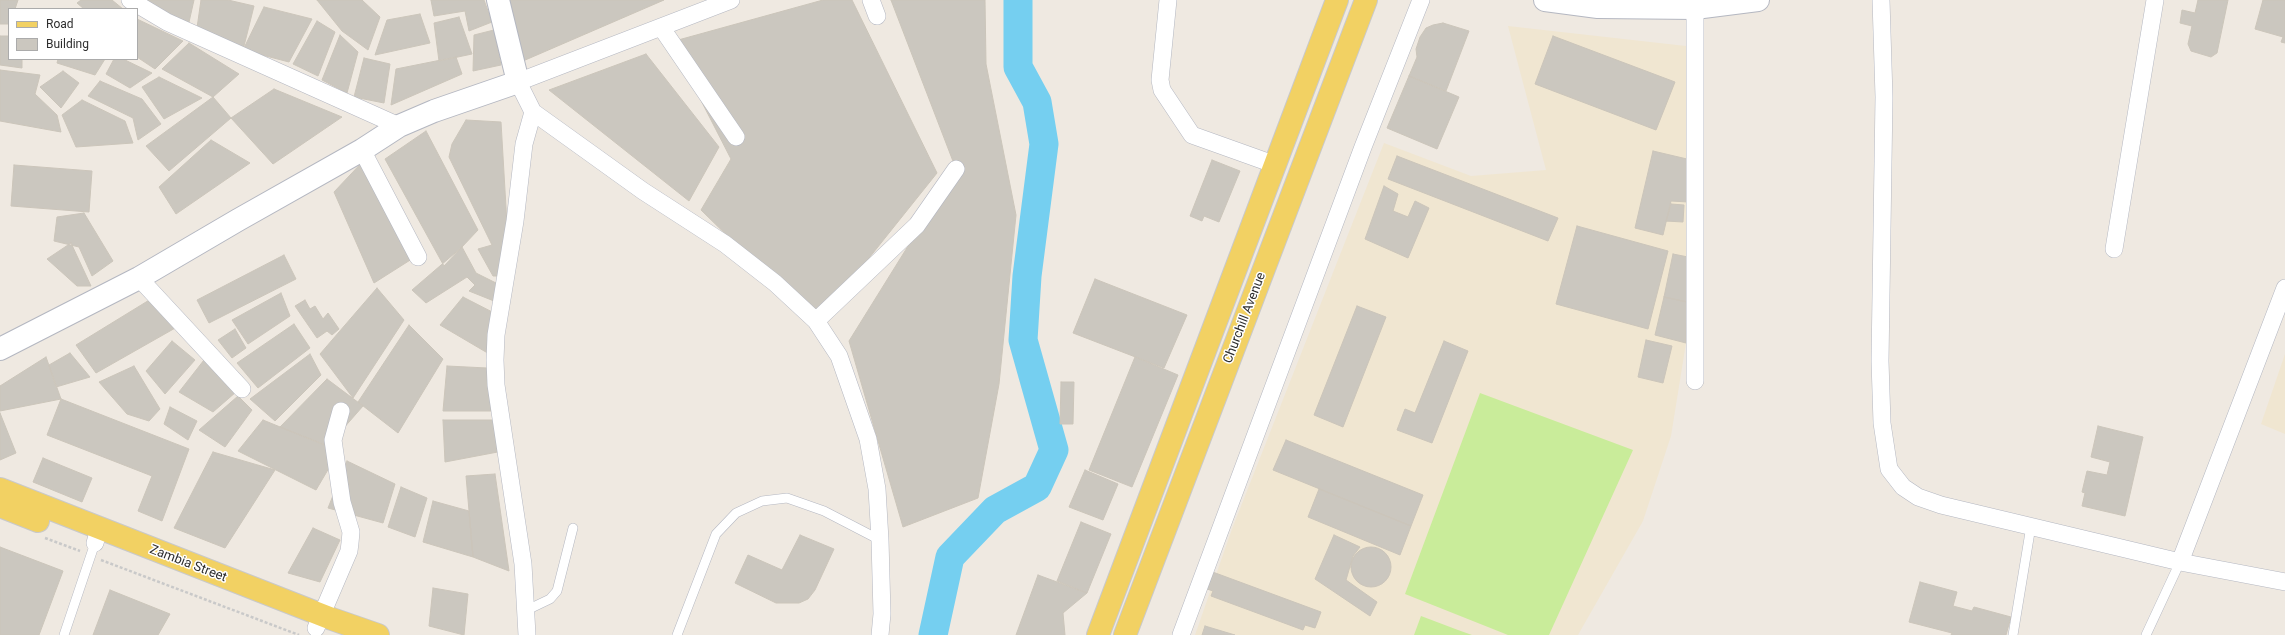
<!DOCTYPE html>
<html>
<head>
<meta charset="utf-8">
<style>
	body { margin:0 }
	#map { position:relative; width:2285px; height:635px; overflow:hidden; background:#efe9e1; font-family:Roboto,sans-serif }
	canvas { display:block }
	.legend { position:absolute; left:8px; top:8px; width:130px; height:52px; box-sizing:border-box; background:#fff; border:1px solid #ababab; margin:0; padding:5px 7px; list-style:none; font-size:12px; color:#2e2e2e }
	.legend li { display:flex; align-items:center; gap:8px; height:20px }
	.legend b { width:20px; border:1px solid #ababab }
</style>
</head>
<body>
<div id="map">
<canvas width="2285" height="635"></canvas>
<ul class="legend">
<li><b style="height:5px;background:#f2d163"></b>Road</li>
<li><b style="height:11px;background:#cbc7bf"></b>Building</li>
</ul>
</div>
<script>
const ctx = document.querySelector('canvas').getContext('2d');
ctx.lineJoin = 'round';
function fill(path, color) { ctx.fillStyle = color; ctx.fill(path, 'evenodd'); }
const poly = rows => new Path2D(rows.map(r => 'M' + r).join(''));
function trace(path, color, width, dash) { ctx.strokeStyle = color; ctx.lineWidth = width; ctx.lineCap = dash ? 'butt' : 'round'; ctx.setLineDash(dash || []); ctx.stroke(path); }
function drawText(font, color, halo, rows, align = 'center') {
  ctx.font = font + ' Roboto,sans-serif'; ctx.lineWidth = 3; ctx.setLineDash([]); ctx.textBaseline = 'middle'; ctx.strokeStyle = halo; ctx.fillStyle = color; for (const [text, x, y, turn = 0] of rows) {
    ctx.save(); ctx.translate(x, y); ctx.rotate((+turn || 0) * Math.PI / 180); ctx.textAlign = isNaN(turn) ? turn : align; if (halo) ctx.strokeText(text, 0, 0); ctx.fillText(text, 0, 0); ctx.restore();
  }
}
const education = poly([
	[1508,26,1686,46,1688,239,1686,343,1671,436,1643,521,1578,635,1195,635,1232,529,1384,143,1471,176,1546,170],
	[2285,354,2285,434,2261,424]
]);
const pitch = poly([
	[1480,393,1633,450,1549,635,1508,635,1405,594],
	[1421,616,1458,630,1472,635,1414,635]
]);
const river = poly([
	[933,635,950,557,995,510,1037,487,1054,450,1023,340,1027,276,1044,144,1037,102,1018,67,1018,0]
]);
const building = poly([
	[0,0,18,0,15,9,9,9,9,24,0,24,0,0],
	[81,0,112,0,123,9,84,9,77,3,81,0],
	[143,0,194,0,187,31,143,0],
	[201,0,228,0,254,6,243,50,196,35,201,0],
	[317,0,362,0,380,17,368,50,342,31,317,0],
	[431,0,484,0,492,22,469,31,465,11,434,16,431,0],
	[504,0,664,0,516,64,504,0],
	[823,0,852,0,937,173,825,313,792,299,701,210,731,159,671,42,823,0],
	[891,0,985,0,986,64,1016,215,999,384,978,498,903,527,849,341,956,169,891,0],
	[2198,0,2228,0,2217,53,2211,57,2191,51,2188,44,2192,26,2180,23,2182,10,2195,13,2198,0],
	[2263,0,2285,0,2285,43,2281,42,2283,37,2255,29,2263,0],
	[264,7,312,19,289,62,243,50,264,7],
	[420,14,430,43,375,55,387,20,420,14],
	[459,17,472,54,439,61,434,23,459,17],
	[137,19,183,41,155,69,137,57,137,19],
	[317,21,335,32,318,76,293,64,317,21],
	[1443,23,1469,31,1446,91,1409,76,1417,57,1416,49,1420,37,1426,28,1433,25,1443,23],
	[494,30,501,65,473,71,474,35,494,30],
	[340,35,358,52,347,93,322,80,340,35],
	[0,36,9,36,9,59,22,59,22,68,0,65,0,36],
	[1553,36,1675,82,1656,130,1535,84,1553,36],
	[189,43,239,74,213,97,162,69,189,43],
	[646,54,719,147,689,201,549,90,646,54],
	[456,57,462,74,391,105,396,69,456,57],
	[364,58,390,64,384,103,354,97,364,58],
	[58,59,105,59,95,75,57,63,58,59],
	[114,59,123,59,152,73,130,88,106,74,114,59],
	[0,70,40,75,35,94,57,115,61,132,0,121,0,70],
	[63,71,79,83,61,108,40,87,63,71],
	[1409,76,1459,97,1437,149,1387,128,1409,76],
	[159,77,202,98,164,119,142,87,159,77],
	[100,81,142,99,161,124,138,140,133,118,88,96,100,81],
	[274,89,342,117,273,164,231,118,274,89],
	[213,97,231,118,169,171,146,146,213,97],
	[82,100,125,121,133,143,76,147,62,115,82,100],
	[466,120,501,122,510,276,493,276,478,249,492,245,449,157,452,144,466,120],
	[426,131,478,230,444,266,385,159,426,131],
	[211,140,250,163,176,214,159,187,211,140],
	[1653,151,1687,159,1688,202,1671,201,1663,235,1635,228,1653,151],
	[368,156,415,257,374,283,334,192,368,156],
	[1397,156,1558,218,1548,241,1388,179,1397,156],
	[1212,160,1240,171,1219,222,1204,216,1202,221,1190,216,1212,160],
	[14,165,92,171,89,212,11,206,14,165],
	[1384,186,1398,194,1393,211,1408,217,1415,201,1429,208,1408,258,1365,239,1384,186],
	[1671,204,1684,205,1683,222,1666,221,1671,204],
	[84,213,113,261,92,276,79,247,54,241,57,217,84,213],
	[1577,226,1668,251,1648,329,1556,304,1577,226],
	[71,243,91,286,77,286,47,259,71,243],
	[462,247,476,273,506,288,499,303,469,291,475,285,467,277,426,303,412,290,462,247],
	[1673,254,1688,257,1687,302,1664,297,1673,254],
	[284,255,296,279,209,323,197,300,284,255],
	[1095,279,1187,315,1164,368,1073,333,1095,279],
	[377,288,404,320,353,398,320,354,377,288],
	[281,293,290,316,248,344,232,320,281,293],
	[463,297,500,316,491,355,440,325,463,297],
	[1664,297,1687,302,1686,343,1655,335,1664,297],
	[151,299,177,327,96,373,76,345,151,299],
	[305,300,310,309,315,306,323,319,328,313,339,329,332,335,327,331,317,338,295,306,305,300],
	[1357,306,1386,317,1343,427,1314,415,1357,306],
	[294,324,310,348,258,388,237,363,294,324],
	[409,325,443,359,398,433,358,402,409,325],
	[235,329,246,348,232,358,218,340,235,329],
	[1646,340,1672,346,1663,383,1638,377,1646,340],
	[172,341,195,360,165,394,146,371,172,341],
	[1444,341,1468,351,1432,443,1397,430,1405,409,1415,413,1444,341],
	[70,353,90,377,56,387,49,365,70,353],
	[310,354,321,375,275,421,250,399,310,354],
	[46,357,61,399,0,411,0,386,46,357],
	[1135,357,1178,375,1132,487,1089,470,1135,357],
	[204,360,236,392,213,412,179,392,204,360],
	[134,366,160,409,149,421,127,414,99,382,134,366],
	[447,366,487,368,496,411,443,411,447,366],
	[327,379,363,406,328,446,280,427,327,379],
	[1061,382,1074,382,1073,424,1060,424,1061,382],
	[238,396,252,410,225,447,199,430,238,396],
	[61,399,189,449,162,521,138,511,152,476,47,435,61,399],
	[170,407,197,421,188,440,164,424,170,407],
	[0,413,16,453,0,460,0,413],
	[263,420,339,451,316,490,238,451,263,420],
	[443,420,499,420,503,451,445,462,443,420],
	[2098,426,2143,437,2125,516,2082,506,2085,493,2082,492,2087,471,2107,475,2110,462,2091,457,2098,426],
	[1286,440,1423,495,1411,526,1273,470,1286,440],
	[213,452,275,470,225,548,174,528,213,452],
	[43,458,92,478,82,502,33,482,43,458],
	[347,461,395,484,383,523,328,508,347,461],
	[1085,470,1118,484,1103,520,1069,507,1085,470],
	[495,474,509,571,473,557,466,476,495,474],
	[401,487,427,498,415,537,388,527,401,487],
	[1319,489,1411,526,1400,555,1308,517,1319,489],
	[433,501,469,511,473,557,423,542,433,501],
	[1081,522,1111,534,1087,593,1057,581,1081,522],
	[313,528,340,540,320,582,288,573,313,528],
	[800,535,834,549,815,590,808,599,799,603,776,603,735,583,748,555,782,570,800,535],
	[1334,535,1360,547,1353,556,1346,580,1377,602,1370,616,1315,579,1334,535],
	[0,547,63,571,39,635,0,635,0,547],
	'1351 567a20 20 0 1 1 40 0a20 20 0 1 1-40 0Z',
	[1210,571,1321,612,1315,628,1305,625,1303,630,1211,596,1213,591,1204,588,1210,571],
	[1038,575,1087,593,1063,613,1065,635,1016,635,1038,575],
	[1920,582,1957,592,1953,606,1972,611,1974,607,2011,617,2006,635,1951,635,1952,633,1909,622,1920,582],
	[433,588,468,594,464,635,429,626,433,588],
	[110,590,170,614,158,635,93,635,110,590],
	[1205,626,1235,635,1202,635,1205,626]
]);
const path = poly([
	[45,538,80,551],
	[101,560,299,635]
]);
const lane = poly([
	[527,610,550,599,557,591,573,528],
	[64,635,95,543],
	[677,635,716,534,736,513,762,501,787,498,824,511,880,540],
	[2013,635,2031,526],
	[2146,635,2180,562]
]);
const street = poly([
	[130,0,167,22,399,126],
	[731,0,518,82,533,112,643,191,725,244,775,283,816,321,839,356,868,439,877,489,880,540,882,614,880,635],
	[871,0,877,16],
	[1168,0,1160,80,1162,90,1192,135,1276,165],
	[1881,0,1884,97,1880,361,1882,423,1889,469,1903,487,1918,497,1941,505,2180,562,2285,582],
	[661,27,736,137],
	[362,150,418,257],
	[2114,249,2155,0],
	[139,278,242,389],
	[816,321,917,225,956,169],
	[1695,381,1695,8],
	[95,543,99,529],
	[2180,562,2285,288],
	[316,628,349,551,350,543,351,532,342,502,333,440,341,411],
	[527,635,523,564,496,385,495,360,496,335,515,221,524,144,533,112],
	[1181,635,1363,147,1421,0]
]);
const secondary = poly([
	[1545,0,1598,7,1695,8,1758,0],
	[0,349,139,278,238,220,362,150,399,126,434,111,518,82,498,0]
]);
const primary = poly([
	[0,489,332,619,378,635],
	[0,506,38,521],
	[1098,635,1337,0],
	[1125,635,1366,0]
]);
const streetNames = [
	["Churchill Avenue",1245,318,-69],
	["Zambia Street",188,564,21]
];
fill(education, '#f0e6d1');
fill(pitch, '#c9ec9a');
trace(river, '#75cff0', 29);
fill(building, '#cbc7bf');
trace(building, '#cbc5ba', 1);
trace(lane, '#b4b7c1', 10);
trace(street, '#b4b7c1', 18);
trace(secondary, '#b4b7c1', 24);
trace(primary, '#c9c9c9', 24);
trace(path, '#c9c9c9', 2.5, [3, 2]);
trace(lane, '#fff', 9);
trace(street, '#fff', 17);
trace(secondary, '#fff', 22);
trace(primary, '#f2d163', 22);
drawText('13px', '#2e2e2e', '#fff', streetNames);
</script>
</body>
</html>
